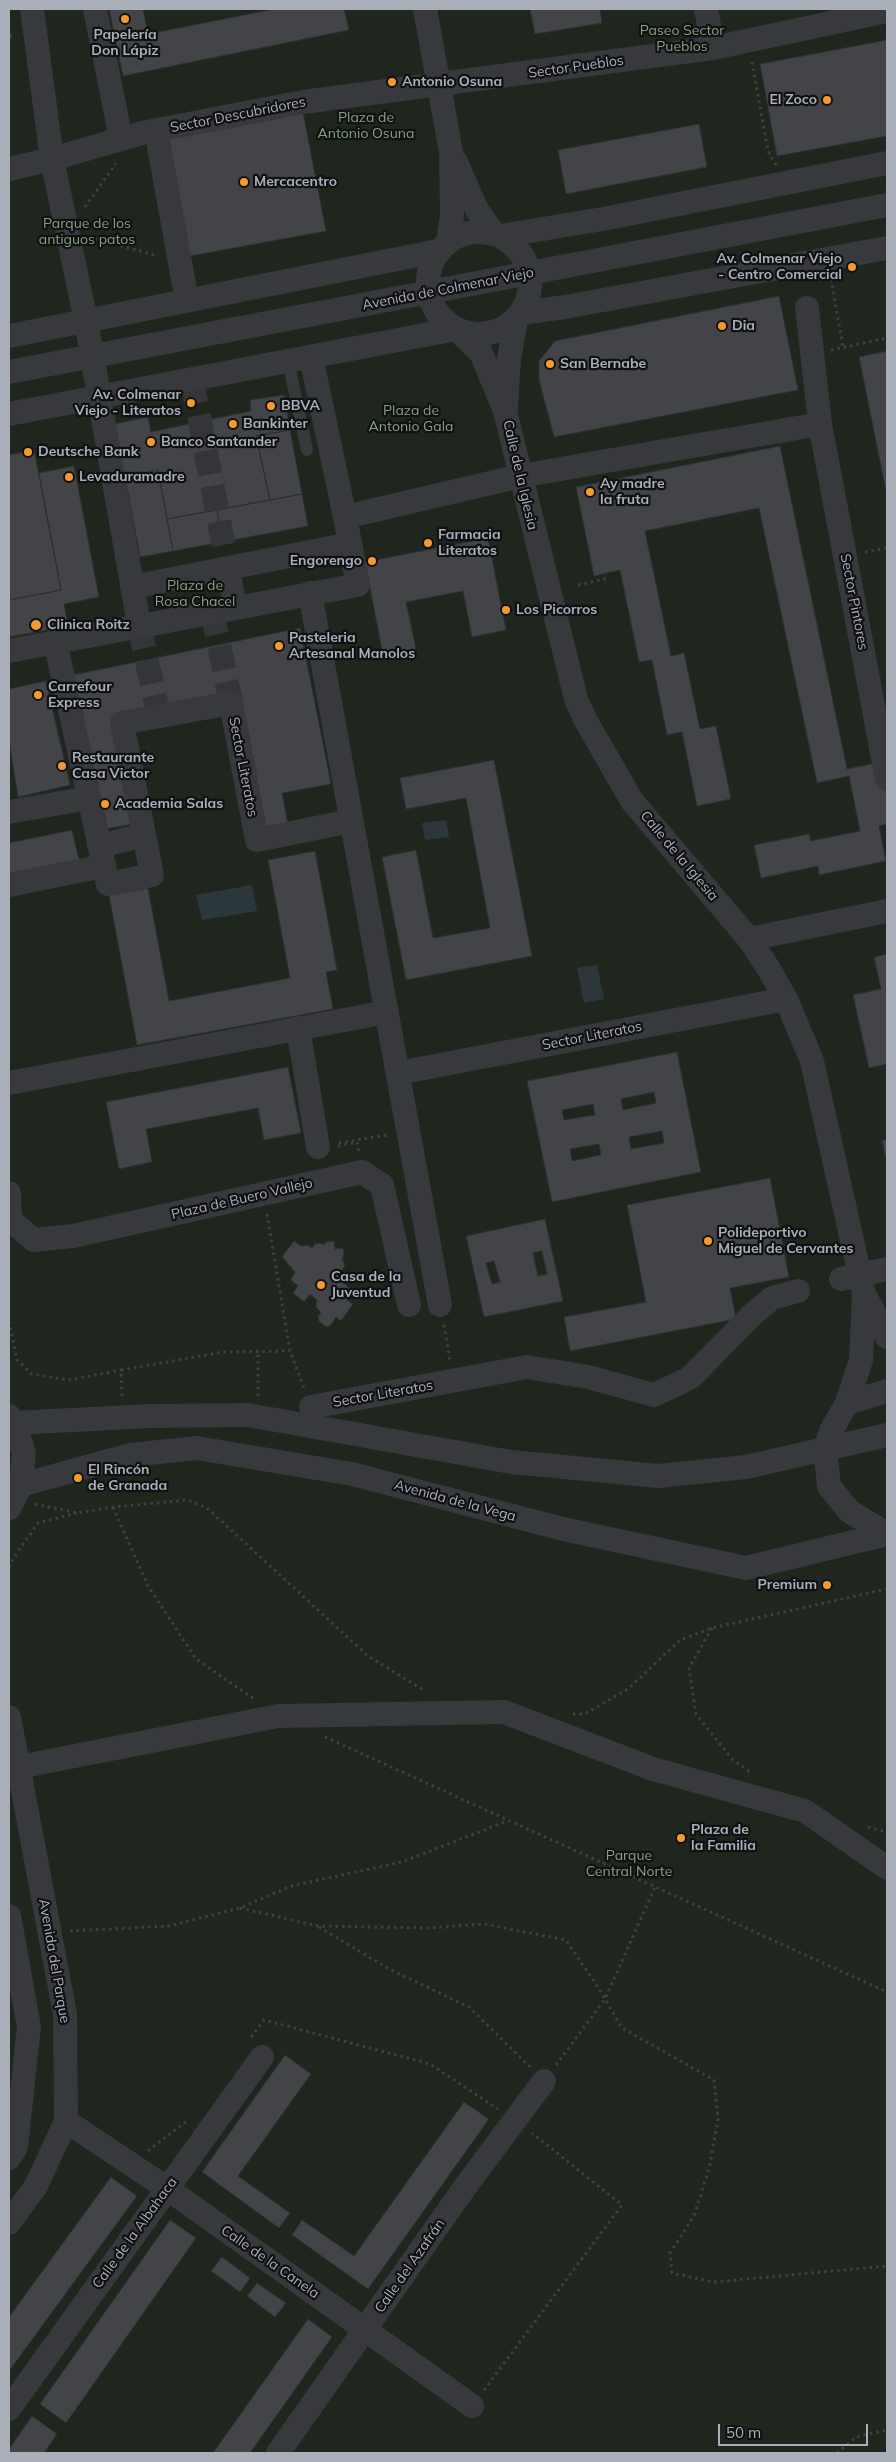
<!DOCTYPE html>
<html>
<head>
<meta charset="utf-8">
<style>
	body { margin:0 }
	#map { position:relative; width:896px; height:2462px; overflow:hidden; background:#161618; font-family:Mulish,sans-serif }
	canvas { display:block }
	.frame { position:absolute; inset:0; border:10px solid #a8afb8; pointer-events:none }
	.scale { position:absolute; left:718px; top:2424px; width:150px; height:22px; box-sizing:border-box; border:2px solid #a8afb8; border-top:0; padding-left:6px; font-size:15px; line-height:18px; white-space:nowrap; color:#a8afb8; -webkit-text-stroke:4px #111113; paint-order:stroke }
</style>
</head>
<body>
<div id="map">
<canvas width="896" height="2462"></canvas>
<div class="frame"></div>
<div class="scale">50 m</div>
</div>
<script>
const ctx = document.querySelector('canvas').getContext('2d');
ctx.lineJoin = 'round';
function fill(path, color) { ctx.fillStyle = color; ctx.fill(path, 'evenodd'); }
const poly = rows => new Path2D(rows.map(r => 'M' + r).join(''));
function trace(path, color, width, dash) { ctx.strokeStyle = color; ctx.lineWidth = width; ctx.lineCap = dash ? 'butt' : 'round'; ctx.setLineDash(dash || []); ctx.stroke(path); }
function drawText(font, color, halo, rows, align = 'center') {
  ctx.font = font + ' Mulish,sans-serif'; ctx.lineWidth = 4.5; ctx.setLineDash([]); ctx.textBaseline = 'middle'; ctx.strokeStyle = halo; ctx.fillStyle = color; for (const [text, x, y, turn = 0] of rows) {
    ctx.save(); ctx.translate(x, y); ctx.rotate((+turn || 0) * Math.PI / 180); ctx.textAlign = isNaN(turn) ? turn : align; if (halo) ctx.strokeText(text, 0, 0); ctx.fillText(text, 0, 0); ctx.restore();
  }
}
const green = poly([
	[9,9,887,9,887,2453,9,2453]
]);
const water = poly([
	[446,820,449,837,425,840,422,823],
	[252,885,257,911,202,920,196,895],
	[597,965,604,999,584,1003,577,968]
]);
const building = poly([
	[109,9,143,9,148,34,274,9,344,9,349,30,123,76,109,9],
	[530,9,600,9,602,23,535,34,530,9],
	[9,22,12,38,9,39,9,22],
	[887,40,887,136,777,156,760,64,887,40],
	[302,107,326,231,185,257,162,134,302,107],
	[699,124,707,167,566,194,558,150,699,124],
	[779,296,798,390,554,437,539,380,539,361,555,341,779,296],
	[887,351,887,496,859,357,887,351],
	[284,395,290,430,256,436,270,500,167,519,158,470,125,477,114,424,148,417,151,432,251,411,250,400,284,395],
	[290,430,302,494,270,500,256,436,290,430],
	[780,446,847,769,881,762,887,790,887,824,879,826,886,861,819,875,818,866,761,878,754,845,809,834,811,841,860,831,849,776,817,783,759,508,645,531,671,656,684,653,700,729,716,726,731,799,697,806,682,732,667,735,652,660,639,662,620,570,594,576,576,487,780,446],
	[34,450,61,590,9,600,9,455,34,450],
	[74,466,99,597,64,604,68,626,9,637,9,600,61,590,39,473,74,466],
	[158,470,173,551,140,557,125,477,158,470],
	[302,494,308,526,222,542,217,510,302,494],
	[217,510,222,542,173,551,167,519,217,510],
	[488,538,506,630,472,637,463,591,406,602,416,649,383,655,365,562,488,538],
	[300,628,331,784,282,793,288,825,260,831,235,698,116,721,138,823,106,829,73,675,300,628],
	[46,681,70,785,18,797,9,740,9,689,46,681],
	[494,760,532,956,406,980,382,857,416,850,433,938,490,928,466,798,406,809,400,778,494,760],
	[72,830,79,860,9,874,9,843,72,830],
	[315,851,337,970,326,972,333,1009,137,1045,109,895,148,888,169,1001,290,978,268,860,315,851],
	[887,954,887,1064,869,1068,853,995,881,989,874,957,887,954],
	[677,1052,701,1172,552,1202,527,1081,677,1052],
	[654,1092,656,1103,623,1110,621,1099,654,1092],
	[593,1104,595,1115,564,1120,562,1110,593,1104],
	[662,1131,664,1143,631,1149,629,1137,662,1131],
	[599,1144,601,1155,572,1161,570,1149,599,1144],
	[288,1067,301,1133,264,1140,258,1108,146,1129,152,1162,119,1169,106,1102,288,1067],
	[887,1139,887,1163,882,1141,887,1139],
	[770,1178,789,1277,730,1288,736,1319,570,1351,564,1317,646,1302,627,1205,770,1178],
	[545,1219,563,1301,484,1317,466,1236,545,1219],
	[542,1251,547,1274,538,1276,533,1253,542,1251],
	[494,1261,500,1282,492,1284,486,1263,494,1261],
	[294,1241,301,1246,308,1245,312,1248,315,1244,320,1243,324,1245,326,1242,334,1241,335,1249,343,1248,344,1255,342,1258,345,1266,341,1271,346,1275,347,1280,344,1283,348,1287,350,1295,347,1300,353,1304,341,1321,336,1317,330,1326,326,1327,319,1321,318,1317,321,1312,316,1307,317,1300,310,1294,304,1302,293,1293,298,1286,291,1280,295,1272,282,1257,294,1241],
	[285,2055,311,2074,238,2176,290,2213,279,2228,202,2172,285,2055],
	[464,2102,489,2119,368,2289,292,2235,302,2220,354,2256,464,2102],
	[111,2177,137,2196,9,2371,9,2317,111,2177],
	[170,2220,196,2238,66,2423,40,2404,170,2220],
	[222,2257,250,2278,240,2292,211,2271,222,2257],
	[257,2283,286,2303,275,2317,247,2296,257,2283],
	[308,2319,332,2337,250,2453,213,2453,308,2319],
	[32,2416,57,2434,44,2453,9,2453,9,2449,32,2416]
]);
const streetTunnel = poly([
	[192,380,228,568],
	[212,611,231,703],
	[139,625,159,716]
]);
const path = poly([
	[752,62,768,151,776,165],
	[85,207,116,163],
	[89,237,158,256],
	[831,279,843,347],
	[831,350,887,338],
	[865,552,887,548],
	[578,585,609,578],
	[339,1143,387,1135],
	[338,1146,357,1142,359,1152],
	[267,1214,290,1351,304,1388],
	[9,1321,17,1360,32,1374,69,1380,121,1370],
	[444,1325,450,1361],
	[122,1396,121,1370,224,1352,290,1351],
	[258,1396,258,1351],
	[35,1504,78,1513,113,1507,188,1500,207,1508,368,1656,425,1691],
	[113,1507,148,1586,196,1659,254,1699],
	[9,1574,10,1563,38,1523,77,1513],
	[712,1628,689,1668,696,1714,732,1759,752,1773],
	[573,1714,585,1714,628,1689,680,1640,712,1628,887,1589],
	[325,1737,887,1992],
	[868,1827,887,1832],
	[240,1908,318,1926,427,1928,484,1924,566,1940,599,1989,622,2028,714,2080,718,2119,709,2169,694,2216,670,2253,672,2273,714,2282,887,2266],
	[319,1927,389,1969,469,2007,530,2067],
	[70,1931,169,1926,240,1908,291,1886,402,1862,507,1821],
	[251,2037,264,2020,430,2064,498,2109],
	[556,2065,605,1999,655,1887],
	[148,2151,188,2120],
	[484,2390,622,2205,532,2133],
	[837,2453,856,2437,887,2430]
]);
const lane = poly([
	[288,361,307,450]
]);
const street = poly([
	[32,9,52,159,86,321,139,625],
	[95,9,121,139],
	[425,9,451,152,452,216,448,241],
	[706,9,713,48],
	[156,130,187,301],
	[456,162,476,208,493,233],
	[9,169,52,159,142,133,303,102,713,48,887,11],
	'428 283a51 51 0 1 1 102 0a51 51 0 1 1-102 0Z',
	[501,236,603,219,887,163],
	[807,308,820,424,887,779],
	[521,313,565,307,887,248],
	[456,329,481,353,505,411,576,699,586,721,632,801,749,939,767,966,786,999,812,1061,864,1294,861,1360,847,1403],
	[9,336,438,251],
	[311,357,345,517,520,476,820,424],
	[9,372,887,205],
	[506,407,509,359,516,319],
	[9,414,456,329],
	[228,568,235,607],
	[132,587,350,544],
	[310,593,440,1305],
	[55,641,108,884,152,875,122,723,231,703,257,840,351,821],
	[9,651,358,585,345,517],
	[9,812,89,798],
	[99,846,144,835],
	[9,885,103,866],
	[749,939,887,911],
	[298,1028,318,1147],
	[398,1073,786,999],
	[9,1083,387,1012],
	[9,1193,10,1220,34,1240,73,1236,362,1172,382,1185,409,1305],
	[841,1279,887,1269],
	[864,1294,887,1337],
	[311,1407,527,1367,588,1377,654,1395,690,1378,753,1314,772,1298,798,1291],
	[9,1416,14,1423,24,1453,21,1485,9,1508],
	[14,1423,150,1416,248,1415,511,1462,659,1476,746,1467,887,1435],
	[21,1485,130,1455,197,1448,352,1474,563,1529,746,1568,887,1534],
	[887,1534,849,1511,829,1486,825,1448,831,1431,847,1403,887,1391],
	[9,1769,278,1716,504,1712,653,1769,805,1811,887,1868],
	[66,2121,168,2189,472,2406],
	[9,2158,16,2147,29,2027],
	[9,2223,36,2186,66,2121,65,2014],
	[9,2409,262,2057],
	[278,2453,465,2187,544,2081]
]);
const streetBridge = poly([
	[9,1717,65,2014],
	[9,1916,29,2027]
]);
const markers = [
	[125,19,5,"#f59931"],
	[392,82,5,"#f59931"],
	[827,100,5,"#f59931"],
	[244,182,5,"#f59931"],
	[852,267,5,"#f59931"],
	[722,326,5,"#f59931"],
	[550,364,5,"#f59931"],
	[191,403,5,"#f59931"],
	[271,406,5,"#f59931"],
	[233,424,5,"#f59931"],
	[151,442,5,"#f59931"],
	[28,452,5,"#f59931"],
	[69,477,5,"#f59931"],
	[590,492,5,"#f59931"],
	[428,543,5,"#f59931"],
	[372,561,5,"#f59931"],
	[506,610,5,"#f59931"],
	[36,625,6,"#f59931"],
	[279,646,5,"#f59931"],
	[38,695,5,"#f59931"],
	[62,766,5,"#f59931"],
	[105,804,5,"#f59931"],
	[708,1241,5,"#f59931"],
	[321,1285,5,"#f59931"],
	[78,1478,5,"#f59931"],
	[827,1585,5,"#f59931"],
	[681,1838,5,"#f59931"]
];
const parkNames = [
	["Paseo Sector",682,31],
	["Pueblos",682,47],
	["Plaza de",366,118],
	["Antonio Osuna",366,134],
	["Parque de los",87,224],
	["antiguos patos",87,240],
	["Plaza de",411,411],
	["Antonio Gala",411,427],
	["Plaza de",195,586],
	["Rosa Chacel",195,602],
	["Parque",629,1856],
	["Central Norte",629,1872]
];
const poiNames = [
	["Papelería",125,35,"center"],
	["Don Lápiz",125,51,"center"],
	["Antonio Osuna",402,82],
	["El Zoco",817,100,"right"],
	["Mercacentro",254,182],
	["Av. Colmenar Viejo",842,259,"right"],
	["- Centro Comercial",842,275,"right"],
	["Dia",732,326],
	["San Bernabe",560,364],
	["Av. Colmenar",181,395,"right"],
	["Viejo - Literatos",181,411,"right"],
	["BBVA",281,406],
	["Bankinter",243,424],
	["Banco Santander",161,442],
	["Deutsche Bank",38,452],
	["Levaduramadre",79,477],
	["Ay madre",600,484],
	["la fruta",600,500],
	["Farmacia",438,535],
	["Literatos",438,551],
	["Engorengo",362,561,"right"],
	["Los Picorros",516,610],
	["Clinica Roitz",47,625],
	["Pasteleria",289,638],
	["Artesanal Manolos",289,654],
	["Carrefour",48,687],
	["Express",48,703],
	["Restaurante",72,758],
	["Casa Victor",72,774],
	["Academia Salas",115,804],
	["Polideportivo",718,1233],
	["Miguel de Cervantes",718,1249],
	["Casa de la",331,1277],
	["Juventud",331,1293],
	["El Rincón",88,1470],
	["de Granada",88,1486],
	["Premium",817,1585,"right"],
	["Plaza de",691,1830],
	["la Familia",691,1846]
];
const streetNames = [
	["Sector Pueblos",576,67,-8],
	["Sector Descubridores",238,115,-11],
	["Avenida de Colmenar Viejo",448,289,-11],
	["Calle de la Iglesia",520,475,77],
	["Sector Pintores",854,602,79],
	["Sector Literatos",243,767,79],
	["Calle de la Iglesia",679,856,50],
	["Sector Literatos",592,1036,-11],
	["Plaza de Buero Vallejo",242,1199,-13],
	["Sector Literatos",383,1394,-10],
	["Avenida de la Vega",455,1501,15],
	["Avenida del Parque",54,1961,80],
	["Calle de la Albahaca",135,2233,-54],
	["Calle de la Canela",270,2262,35],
	["Calle del Azafrán",410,2266,-55]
];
fill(green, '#1e261e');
fill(water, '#2c373c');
fill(building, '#424448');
trace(building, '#303034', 1);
trace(streetTunnel, '#333538', 24, [24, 12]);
trace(path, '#3d4044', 3, [2.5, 4]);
trace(lane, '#37393d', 12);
trace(street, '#37393d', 24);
trace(streetBridge, '#37393d', 24);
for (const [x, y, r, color] of markers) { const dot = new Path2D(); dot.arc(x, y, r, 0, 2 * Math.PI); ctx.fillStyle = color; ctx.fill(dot); trace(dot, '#111113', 2); }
drawText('14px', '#81a37e', '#111113', parkNames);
drawText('bold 14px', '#a8afb8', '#111113', poiNames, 'left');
drawText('14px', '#a8afb8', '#111113', streetNames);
</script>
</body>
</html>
